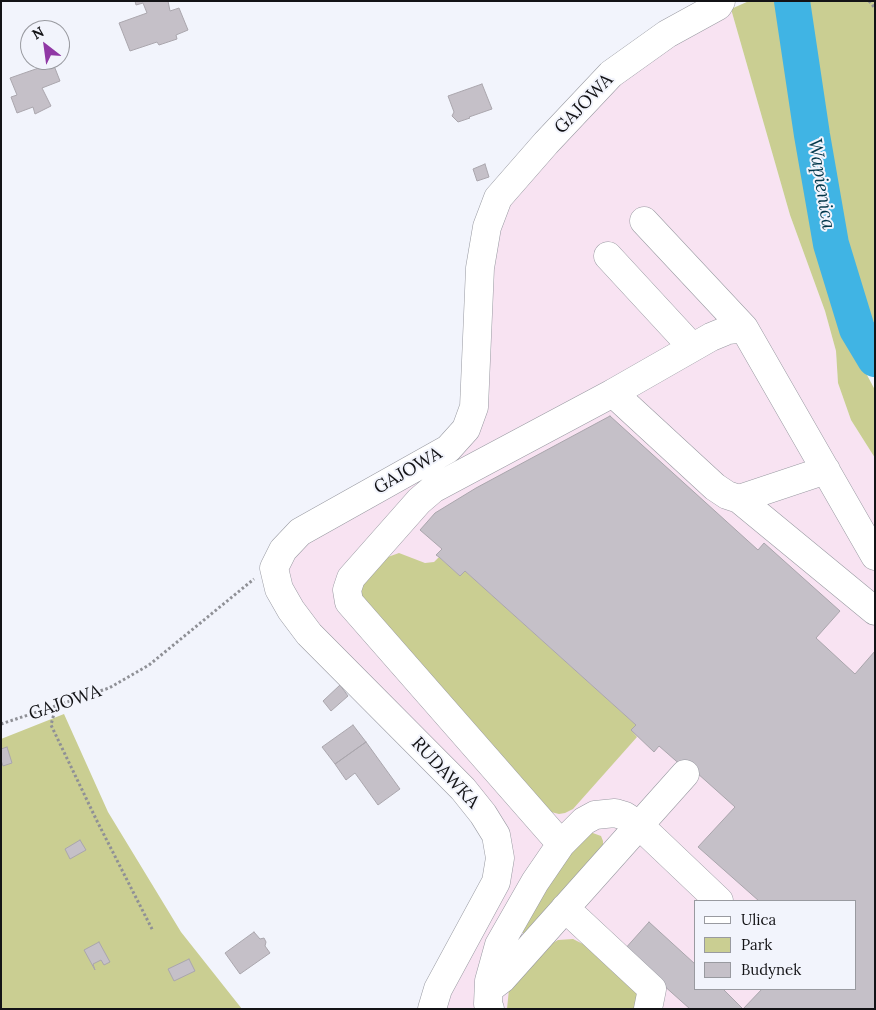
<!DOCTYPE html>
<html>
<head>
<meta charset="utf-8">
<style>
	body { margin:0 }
	#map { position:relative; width:876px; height:1010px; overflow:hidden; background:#f2f4fc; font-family:Lora,serif }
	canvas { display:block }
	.frame { position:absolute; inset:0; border:2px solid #131316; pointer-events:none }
	.legend { position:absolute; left:694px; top:900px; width:162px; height:90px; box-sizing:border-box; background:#f2f4fc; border:1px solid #999aa0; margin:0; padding:6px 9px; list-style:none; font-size:15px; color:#131316 }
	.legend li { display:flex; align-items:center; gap:10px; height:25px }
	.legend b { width:25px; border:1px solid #999aa0 }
	.north { position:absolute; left:20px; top:20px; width:50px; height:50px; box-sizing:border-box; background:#f2f4fc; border:1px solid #999aa0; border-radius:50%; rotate:330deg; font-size:14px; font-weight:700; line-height:20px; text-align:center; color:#131316 }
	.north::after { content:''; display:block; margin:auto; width:18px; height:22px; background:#9038a5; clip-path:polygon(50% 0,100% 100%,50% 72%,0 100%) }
</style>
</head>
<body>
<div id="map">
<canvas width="876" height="1010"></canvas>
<div class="frame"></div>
<ul class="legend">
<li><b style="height:6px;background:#fff"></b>Ulica</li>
<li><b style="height:14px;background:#cace92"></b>Park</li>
<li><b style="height:14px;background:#c5c0c8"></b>Budynek</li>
</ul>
<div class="north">N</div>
</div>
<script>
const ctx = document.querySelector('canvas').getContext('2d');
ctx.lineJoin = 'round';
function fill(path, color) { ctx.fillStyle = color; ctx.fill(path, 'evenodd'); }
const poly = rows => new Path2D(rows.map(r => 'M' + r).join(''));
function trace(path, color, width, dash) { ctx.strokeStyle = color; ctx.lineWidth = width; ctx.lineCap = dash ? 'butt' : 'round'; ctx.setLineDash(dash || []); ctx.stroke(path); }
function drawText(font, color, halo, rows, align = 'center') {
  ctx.font = font + ' Lora,serif'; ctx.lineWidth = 4; ctx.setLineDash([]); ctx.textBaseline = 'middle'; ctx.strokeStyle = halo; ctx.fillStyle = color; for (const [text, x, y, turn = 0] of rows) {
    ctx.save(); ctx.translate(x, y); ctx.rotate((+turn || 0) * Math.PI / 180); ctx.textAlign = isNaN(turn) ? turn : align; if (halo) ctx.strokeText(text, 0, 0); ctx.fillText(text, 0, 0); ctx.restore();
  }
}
const industrial = poly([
	[731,9,790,215,825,311,836,351,838,383,851,420,875,458,875,1009,438,1009,506,847,311,626,284,579,288,554,465,444,488,282,500,212,645,56],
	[695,901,855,901,855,989,695,989]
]);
const green = poly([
	[749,1,781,1,816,240,842,328,875,390,875,458,851,420,838,383,836,351,825,311,790,215,731,9],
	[808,1,875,1,875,326,845,254],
	[399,553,425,563,434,562,439,557,460,576,465,571,636,725,631,730,637,737,573,809,565,813,559,814,551,812,362,603,361,590,364,583,385,558],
	[64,714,108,812,181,932,242,1009,1,1009,1,739],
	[590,832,601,836,603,841,603,847,527,934,523,933,521,930,574,842],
	[573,939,583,944,637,994,641,1009,507,1009,509,989,544,948,558,940]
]);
const river = poly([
	[792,1,812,135,831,244,857,329,875,359]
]);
const building = poly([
	[135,1,168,1,170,11,179,8,188,30,176,35,177,39,159,45,157,42,130,51,119,23,147,13,143,3,136,5,135,1],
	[53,63,60,81,42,88,51,106,35,114,33,107,17,113,11,97,17,95,10,78,53,63],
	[482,84,492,109,469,117,470,118,458,122,452,116,454,112,448,96,482,84],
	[485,164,489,177,477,181,473,169,485,164],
	[610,416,758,550,764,543,840,611,816,638,855,674,875,651,875,1009,743,1009,762,989,855,989,855,901,759,901,698,847,735,807,687,764,683,767,659,746,654,752,631,730,636,725,465,571,460,576,439,557,436,555,442,549,420,530,435,513,476,488,610,416],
	[340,685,348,696,331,711,323,701,340,685],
	[353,725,366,742,335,764,322,747,353,725],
	[366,742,400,789,378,805,355,773,346,780,335,764,366,742],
	[7,747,12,763,3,766,1,760,1,749,7,747],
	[80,840,86,850,70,859,65,849,80,840],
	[649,922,695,964,695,989,723,989,743,1009,690,1009,624,950,649,922],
	[254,932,260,939,264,938,266,942,265,946,270,953,240,974,225,953,254,932],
	[99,942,110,962,104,965,101,960,93,964,95,970,84,950,99,942],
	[189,959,195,971,174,981,168,969,189,959]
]);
const path = poly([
	[869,1,875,8],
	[56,706,51,725,96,819,153,931],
	[1,724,109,688,149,665,254,579]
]);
const minor = poly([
	[644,221,744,328,875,556],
	[608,256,692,347],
	[613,393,715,487,727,495,739,499,826,470],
	[739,499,875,611],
	[561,844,349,602,347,590,351,578,419,501,433,489,613,393,711,337,728,330,744,328],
	[565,908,652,989,648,1009],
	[489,989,502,979,685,774],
	[432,1009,438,989,496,882,500,858,496,835,483,814,463,789,309,634,291,610,279,589,274,568,283,550,300,532,448,449,466,429,474,407,480,268,487,227,498,198,546,143,611,74,667,34,718,6,721,1],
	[490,1009,488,1004,489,981,499,945,535,882,561,844,584,821,595,815,615,813,625,816,639,825,719,901]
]);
const streetNames = [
	["GAJOWA",584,104,-46],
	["GAJOWA",408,471,-30],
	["GAJOWA",65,703,-19],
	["RUDAWKA",445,773,47]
];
const waterNames = [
	["Wapienica",821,184,81]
];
fill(industrial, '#f8e3f2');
fill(green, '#cace92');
trace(river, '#40b4e4', 36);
fill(building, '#c5c0c8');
trace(building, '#aaa6ad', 1);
trace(minor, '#999aa2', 29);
trace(path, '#8f9096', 3, [2.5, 2.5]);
trace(minor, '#fff', 28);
drawText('18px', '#131316', '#f2f4fc', streetNames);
drawText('italic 19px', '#02374a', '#f2f4fc', waterNames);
</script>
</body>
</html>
